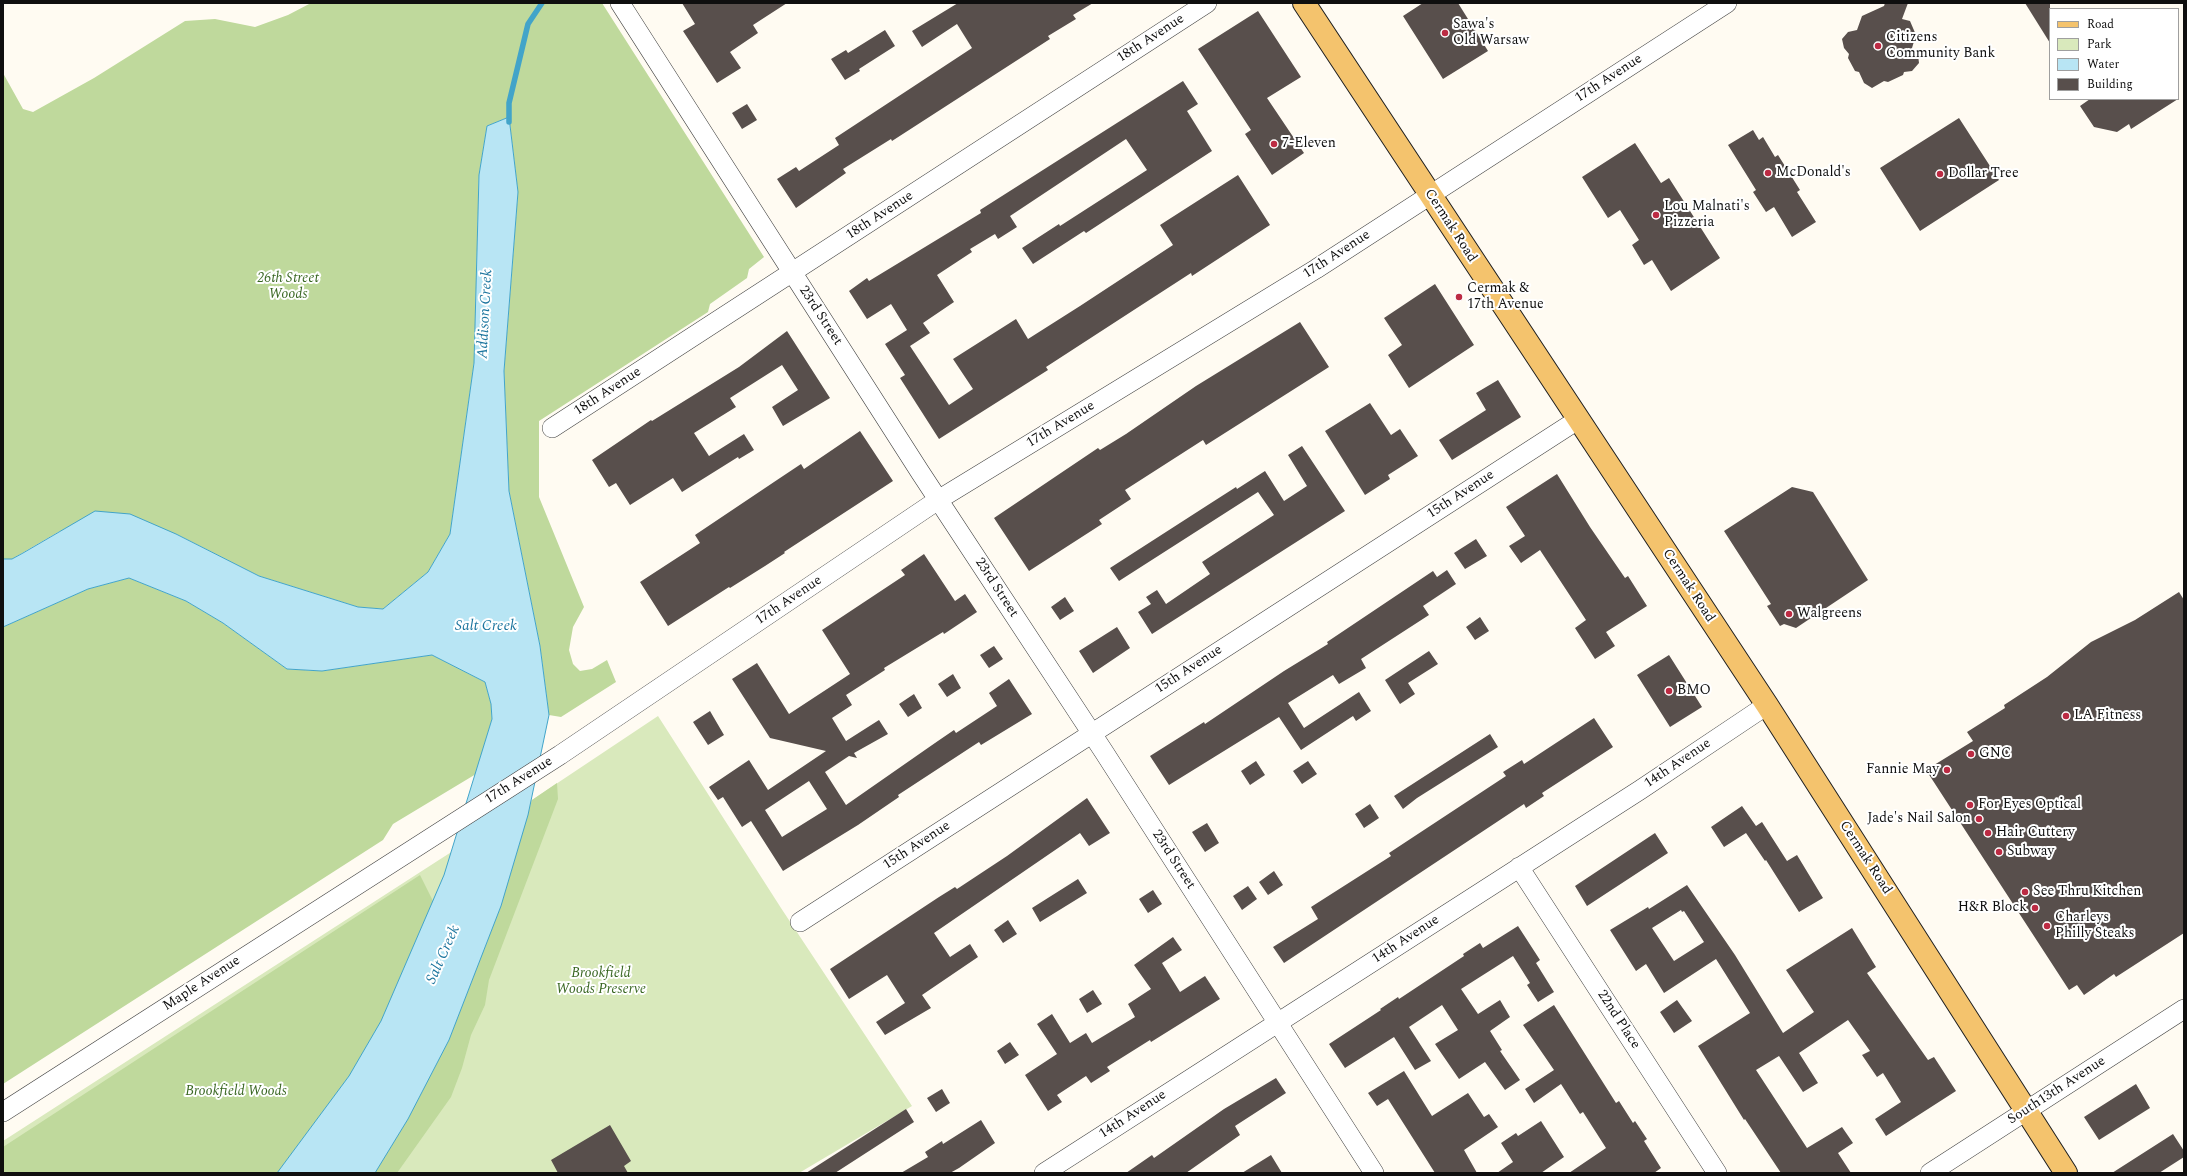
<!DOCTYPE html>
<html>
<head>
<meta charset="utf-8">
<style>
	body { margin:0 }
	#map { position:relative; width:2187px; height:1176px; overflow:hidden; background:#fffbf2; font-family:Spectral,serif }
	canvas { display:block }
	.frame { position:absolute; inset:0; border:4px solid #0f0f0f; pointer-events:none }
	.legend { position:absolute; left:2049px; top:8px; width:130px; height:92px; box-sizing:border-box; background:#fff; border:1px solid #9f9f9f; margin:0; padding:5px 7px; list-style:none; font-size:12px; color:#0f0f0f }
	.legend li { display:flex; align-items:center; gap:8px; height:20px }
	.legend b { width:20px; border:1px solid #9f9f9f }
</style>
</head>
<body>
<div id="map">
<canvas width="2187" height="1176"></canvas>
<div class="frame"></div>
<ul class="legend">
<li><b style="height:5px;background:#f4c36d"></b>Road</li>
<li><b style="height:11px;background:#d9e9bc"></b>Park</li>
<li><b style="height:11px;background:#b8e5f4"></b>Water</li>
<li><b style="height:11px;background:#584f4c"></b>Building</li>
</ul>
</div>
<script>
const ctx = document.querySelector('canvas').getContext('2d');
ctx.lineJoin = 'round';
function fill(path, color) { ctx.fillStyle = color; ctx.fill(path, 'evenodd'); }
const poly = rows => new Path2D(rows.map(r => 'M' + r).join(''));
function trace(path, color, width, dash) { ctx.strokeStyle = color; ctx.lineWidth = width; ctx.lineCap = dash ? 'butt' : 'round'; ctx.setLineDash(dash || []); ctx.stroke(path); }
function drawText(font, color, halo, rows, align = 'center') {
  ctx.font = font + ' Spectral,serif'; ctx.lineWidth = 4; ctx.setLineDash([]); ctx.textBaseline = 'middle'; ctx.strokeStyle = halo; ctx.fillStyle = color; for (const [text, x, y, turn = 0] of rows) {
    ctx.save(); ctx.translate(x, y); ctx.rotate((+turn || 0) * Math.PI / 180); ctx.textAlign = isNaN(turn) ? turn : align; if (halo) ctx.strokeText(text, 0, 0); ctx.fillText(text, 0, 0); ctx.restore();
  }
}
const green = poly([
	[658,716,781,908,912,1106,799,1173,3,1173,3,1141,532,800]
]);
const forest = poly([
	[311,3,602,3,764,257,749,269,747,278,710,304,708,312,539,421,539,497,584,607,573,627,569,650,573,664,580,671,592,669,607,660,616,682,561,717,549,715,540,646,509,491,504,371,518,192,509,117,487,126,479,175,474,363,450,534,428,572,383,609,358,607,259,576,176,534,60,531,12,559,3,559,3,73,23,109,33,112,94,78,185,21,215,19,255,27,288,15],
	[129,578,186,601,223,623,287,669,322,671,432,655,485,682,491,704,492,719,476,774,393,824,383,840,3,1084,3,627,88,589],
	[557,783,558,799,489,980,485,1005,471,1035,462,1068,451,1097,397,1173,375,1173,408,1119,449,1040,501,906,532,800],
	[420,875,433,901,381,1021,349,1076,277,1173,3,1173,3,1147]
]);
const water = poly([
	[509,117,518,192,504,371,509,491,540,646,549,715,528,815,501,906,449,1040,408,1119,375,1173,277,1173,349,1076,381,1021,444,875,492,719,491,704,485,682,432,655,322,671,287,669,223,623,186,601,129,578,88,589,3,627,3,559,12,559,23,553,95,511,130,514,176,534,259,576,358,607,383,609,428,572,450,534,474,363,479,175,487,126,509,117]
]);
const stream = poly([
	[509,122,509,103,528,24,542,3]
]);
const building = poly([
	[682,3,787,3,753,25,758,33,730,52,741,68,717,83,683,31,695,24],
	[958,3,1093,3,1073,15,1076,19,1048,36,1050,39,892,141,891,139,843,169,846,173,796,208,777,179,796,167,799,171,839,145,835,138,972,48,957,24,922,47,912,31],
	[1423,3,1458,3,1488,51,1443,79,1403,16],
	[1885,3,1908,3,1902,19,1910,21,1916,35,1912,48,1918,55,1919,63,1912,71,1904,72,1903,75,1888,82,1884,81,1872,88,1864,83,1859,72,1855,71,1848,58,1849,54,1844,48,1842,39,1848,32,1857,30,1862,16,1884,6],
	[2025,3,2050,3,2050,43],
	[1258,11,1301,77,1267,98,1304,153,1272,175,1245,134,1251,130,1198,49],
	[885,30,895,46,859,69,860,71,845,80,831,59,846,50,848,53],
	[1183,81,1198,104,1187,111,1212,151,1086,233,1084,231,1033,264,1022,248,1059,224,1060,226,1147,170,1126,139,1010,216,1017,227,998,239,995,234,970,249,972,252,937,275,954,302,923,323,930,333,910,346,949,405,973,389,953,359,1016,319,1028,339,1080,306,1173,245,1160,225,1238,175,1270,225,1192,276,1191,273,1140,306,1046,367,1048,370,939,439,900,378,905,375,885,344,907,330,891,304,867,319,849,291,867,278,869,281,981,213,980,210],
	[2090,99,2178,99,2131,129,2129,124,2117,132,2094,127,2080,106],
	[747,104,757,120,742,129,732,113],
	[1959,118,1999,180,1920,231,1880,168],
	[1753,130,1759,140,1763,137,1775,157,1778,155,1800,190,1797,192,1816,222,1792,237,1774,207,1766,212,1753,192,1756,190,1728,145],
	[1635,143,1661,183,1669,178,1720,258,1671,291,1652,260,1644,265,1632,245,1639,240,1620,210,1608,218,1582,177],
	[1435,284,1474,345,1409,388,1388,355,1402,345,1384,318],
	[1300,322,1329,367,1206,445,1203,440,1125,490,1131,499,1099,520,1102,524,1029,571,994,518,1098,448,1100,450,1126,434,1196,386],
	[787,331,830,398,783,426,772,407,798,390,782,365,730,398,736,407,694,433,709,456,744,434,754,450,739,459,738,457,682,492,673,478,630,505,616,483,609,487,592,460,651,420,652,421,739,367],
	[1498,380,1521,417,1452,460,1439,440,1486,410,1476,393],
	[1370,403,1391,435,1400,429,1418,456,1388,475,1390,479,1365,495,1325,431],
	[860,431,893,481,784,552,785,553,765,566,730,588,729,587,668,626,640,582,700,543,695,535,774,482,801,464,804,469],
	[1302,446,1345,511,1152,634,1138,612,1151,604,1146,597,1157,590,1166,604,1210,574,1202,562,1274,515,1258,492,1119,581,1110,568,1211,503,1236,487,1237,489,1265,471,1284,501,1307,486,1288,455],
	[1557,474,1590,527,1625,578,1628,576,1647,606,1606,632,1615,646,1595,659,1575,628,1586,620,1540,550,1521,563,1509,546,1525,536,1506,507],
	[1792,487,1813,492,1868,580,1796,628,1784,624,1780,626,1767,606,1771,604,1724,531],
	[1476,539,1487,556,1465,569,1454,553],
	[924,554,955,601,965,594,977,612,944,634,943,632,884,668,885,670,846,695,852,705,832,718,846,741,879,720,888,734,854,753,857,758,849,756,825,772,846,805,935,743,954,730,956,733,997,706,989,693,1009,679,1032,714,981,745,979,742,898,795,899,797,858,825,783,871,751,821,742,827,723,797,718,800,709,787,749,760,768,790,826,751,770,738,732,679,757,663,789,714,850,674,822,630,905,575,901,570],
	[809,781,827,809,782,837,765,810],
	[1447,570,1456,584,1423,606,1429,615,1361,659,1366,668,1339,684,1333,675,1288,703,1304,728,1359,692,1371,711,1356,721,1353,716,1301,750,1279,717,1169,785,1150,756,1204,722,1205,724,1284,671,1328,644,1327,642,1433,571,1437,577],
	[2179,592,2184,600,2184,933,2116,977,2114,974,2084,995,2077,985,2069,990,1926,770,1973,741,1967,732,2005,708,2004,705,2047,677,2091,642,2135,620],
	[1065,597,1074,611,1060,620,1051,607],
	[1480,617,1489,631,1475,640,1466,627],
	[1117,627,1130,648,1093,673,1079,651],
	[994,646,1003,659,989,668,980,655],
	[1429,651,1438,664,1408,683,1415,694,1400,704,1385,680],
	[1669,655,1702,707,1670,727,1637,675],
	[953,674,961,688,947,697,938,684],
	[914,694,922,708,908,717,899,704],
	[710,711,724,735,708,745,693,722],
	[1594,718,1613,747,1542,793,1544,796,1526,808,1524,804,1284,963,1273,947,1318,919,1311,907,1391,856,1389,853,1506,776,1503,772,1522,760,1524,764],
	[1490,734,1498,747,1417,798,1403,809,1394,796],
	[1256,761,1265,775,1250,785,1241,771],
	[1308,761,1317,774,1302,784,1293,771],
	[1087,798,1110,833,1089,846,1080,833,934,933,950,957,970,944,978,957,922,995,931,1008,885,1035,876,1022,905,1003,887,975,849,999,830,969,939,897,955,887,957,889,1007,856],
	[1370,804,1379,818,1364,828,1355,814],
	[1742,806,1756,826,1762,822,1787,861,1797,855,1823,898,1799,912,1766,860,1765,861,1746,833,1724,847,1711,827],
	[1207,823,1219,843,1205,852,1192,832],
	[1655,833,1668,853,1587,906,1575,886],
	[1274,871,1283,885,1268,895,1259,882],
	[1078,879,1087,893,1040,922,1032,908],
	[1687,885,1735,955,1783,1033,1814,1012,1786,970,1852,928,1876,967,1867,973,1928,1060,1934,1057,1956,1091,1886,1136,1875,1119,1901,1102,1883,1073,1877,1077,1862,1055,1870,1051,1848,1020,1799,1053,1818,1083,1803,1092,1779,1056,1756,1070,1807,1148,1842,1127,1853,1143,1838,1153,1851,1173,1781,1173,1745,1119,1744,1120,1698,1046,1750,1013,1716,959,1664,993,1646,964,1636,971,1610,930,1648,907,1649,909],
	[1681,910,1682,912,1684,911,1704,942,1674,961,1652,928],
	[1248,886,1257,899,1242,910,1233,896],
	[1153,890,1162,904,1148,913,1139,899],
	[1008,920,1017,934,1003,943,994,930],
	[1518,926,1540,960,1536,963,1554,992,1538,1002,1527,985,1530,983,1513,956,1461,989,1478,1014,1500,1000,1510,1017,1490,1031,1502,1050,1500,1051,1520,1080,1505,1090,1485,1062,1459,1079,1435,1044,1458,1030,1442,1005,1409,1027,1431,1061,1415,1070,1394,1037,1345,1068,1329,1044,1381,1010,1380,1009,1398,997,1399,999,1464,956,1463,954,1480,943,1483,948],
	[1173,937,1182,950,1162,963,1180,992,1205,976,1220,999,1151,1042,1150,1040,1107,1067,1110,1071,1091,1083,1086,1076,1057,1095,1062,1102,1048,1111,1025,1075,1057,1054,1037,1024,1052,1014,1070,1043,1086,1033,1092,1043,1135,1017,1128,1004,1151,989,1134,965],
	[1093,990,1102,1004,1087,1013,1079,999],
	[1677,1000,1692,1021,1674,1033,1660,1012],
	[1554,1005,1616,1103,1619,1101,1633,1123,1635,1121,1647,1139,1644,1141,1661,1168,1654,1173,1569,1173,1606,1148,1583,1112,1580,1114,1561,1084,1534,1103,1525,1089,1554,1070,1523,1025],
	[1010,1042,1019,1055,1005,1064,997,1051],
	[1404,1071,1432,1116,1468,1093,1484,1117,1489,1114,1498,1127,1464,1150,1477,1173,1435,1173,1388,1099,1377,1106,1368,1093],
	[1276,1078,1286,1093,1235,1126,1240,1135,1186,1173,1126,1173,1152,1155,1154,1158,1224,1109],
	[2136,1084,2150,1108,2099,1140,2084,1117],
	[942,1089,950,1103,936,1112,927,1098],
	[906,1109,914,1122,835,1173,806,1173],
	[981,1120,995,1143,959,1168,950,1173,901,1173,928,1157,925,1152,942,1141,943,1144],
	[1541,1121,1564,1157,1541,1173,1497,1173,1513,1162,1501,1143,1516,1133,1518,1136],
	[610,1125,631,1161,624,1166,628,1173,558,1173,551,1160],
	[2173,1134,2184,1151,2184,1157,2159,1173,2112,1173],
	[1271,1155,1282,1173,1242,1173]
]);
const minor = poly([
	[620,3,920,472,1104,752,1374,1173],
	[552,428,1207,3],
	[1519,867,1717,1173],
	[800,922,1579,419],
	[3,1112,560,755,938,500,1316,269,1727,3],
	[1044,1173,1640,790,1767,705],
	[1930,1173,2184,1009]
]);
const major = poly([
	[1304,3,1767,705,2066,1173]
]);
const markers = [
	[1445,33,4,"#bc2b43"],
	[1878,46,4,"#bc2b43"],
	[1274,144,4,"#bc2b43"],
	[1768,173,4,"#bc2b43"],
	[1940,174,4,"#bc2b43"],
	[1656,215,4,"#bc2b43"],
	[1459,297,4,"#bc2b43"],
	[1789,614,4,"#bc2b43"],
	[1669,691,4,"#bc2b43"],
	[2066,716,4,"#bc2b43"],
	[1971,754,4,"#bc2b43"],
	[1947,770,4,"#bc2b43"],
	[1970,805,4,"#bc2b43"],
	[1979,819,4,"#bc2b43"],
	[1988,833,4,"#bc2b43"],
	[1999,852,4,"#bc2b43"],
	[2025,892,4,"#bc2b43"],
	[2035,908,4,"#bc2b43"],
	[2047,926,4,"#bc2b43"]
];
const poiNames = [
	["Sawa's",1453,25],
	["Old Warsaw",1453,41],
	["Citizens",1886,38],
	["Community Bank",1886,54],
	["7-Eleven",1282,144],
	["McDonald's",1776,173],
	["Dollar Tree",1948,174],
	["Lou Malnati's",1664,207],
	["Pizzeria",1664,223],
	["Cermak &",1467,289],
	["17th Avenue",1467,305],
	["Walgreens",1797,614],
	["BMO",1677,691],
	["LA Fitness",2074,716],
	["GNC",1979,754],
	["Fannie May",1939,770,"right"],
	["For Eyes Optical",1978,805],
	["Jade's Nail Salon",1971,819,"right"],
	["Hair Cuttery",1996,833],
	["Subway",2007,852],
	["See Thru Kitchen",2033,892],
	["H&R Block",2027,908,"right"],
	["Charleys",2055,918],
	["Philly Steaks",2055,934]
];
const streetNames = [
	["18th Avenue",1151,39,-33],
	["17th Avenue",1609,79,-33],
	["18th Avenue",880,216,-33],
	["Cermak Road",1450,226,57],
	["17th Avenue",1337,255,-33],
	["23rd Street",820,316,57],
	["18th Avenue",608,392,-33],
	["17th Avenue",1061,425,-31],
	["15th Avenue",1461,495,-33],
	["Cermak Road",1688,586,57],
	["23rd Street",996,588,57],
	["17th Avenue",789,601,-34],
	["15th Avenue",1189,670,-33],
	["14th Avenue",1678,764,-34],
	["17th Avenue",519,781,-32],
	["15th Avenue",917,846,-33],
	["Cermak Road",1865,858,57],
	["23rd Street",1173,860,57],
	["14th Avenue",1406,940,-33],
	["Maple Avenue",202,984,-33],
	["22nd Place",1618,1020,57],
	["South13th Avenue",2057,1091,-33],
	["14th Avenue",1133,1115,-33]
];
const parkNames = [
	["26th Street",288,279],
	["Woods",288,295],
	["Brookfield",601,974],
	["Woods Preserve",601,990],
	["Brookfield Woods",236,1092]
];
const waterNames = [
	["Addison Creek",486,314,-87],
	["Salt Creek",486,627],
	["Salt Creek",444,955,-66]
];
fill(green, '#d9e9bc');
fill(forest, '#bfd99c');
fill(water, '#b8e5f4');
trace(water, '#42a4c9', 1);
trace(stream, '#42a4c9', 5.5);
fill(building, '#584f4c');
trace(minor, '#424242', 20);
trace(major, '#202020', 24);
trace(minor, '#fff', 19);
trace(major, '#f4c36d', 22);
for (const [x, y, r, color] of markers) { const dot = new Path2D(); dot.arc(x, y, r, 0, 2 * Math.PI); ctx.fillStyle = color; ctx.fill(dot); trace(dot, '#fff', 1.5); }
drawText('14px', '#0f0f0f', '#fff', poiNames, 'left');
drawText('14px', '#0f0f0f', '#fff', streetNames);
drawText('italic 14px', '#386621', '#fff', parkNames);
drawText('italic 15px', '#1c759e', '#fff', waterNames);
</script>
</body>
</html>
